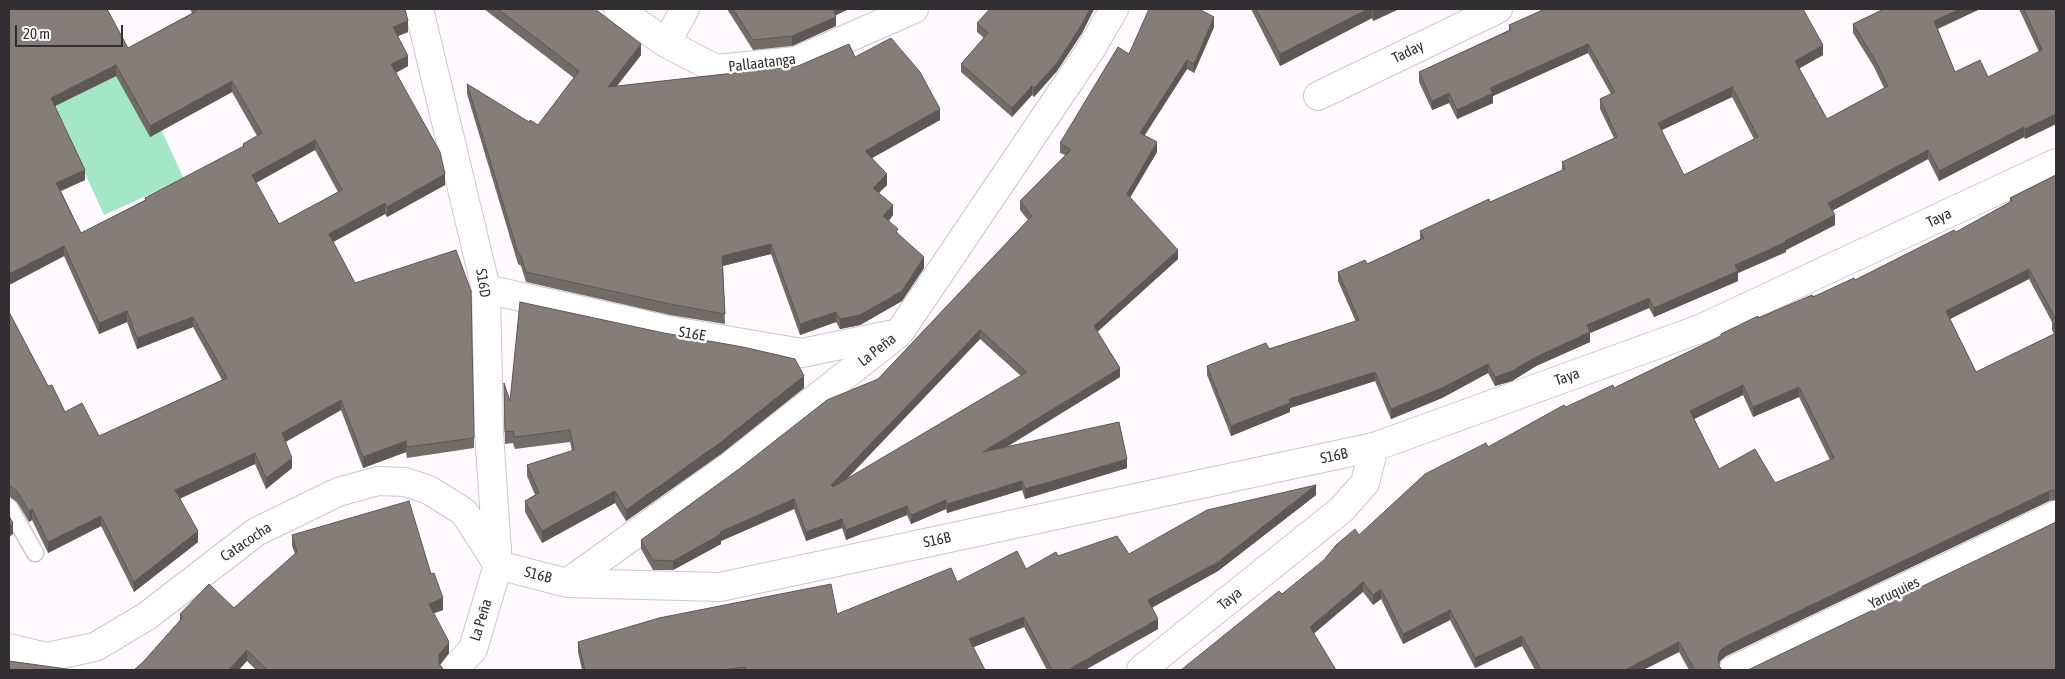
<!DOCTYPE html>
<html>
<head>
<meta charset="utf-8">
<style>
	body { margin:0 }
	#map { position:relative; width:2065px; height:679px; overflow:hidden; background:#fefafe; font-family:"Asap Condensed",sans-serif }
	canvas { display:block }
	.frame { position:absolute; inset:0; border:10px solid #312f31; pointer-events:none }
	.scale { position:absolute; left:15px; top:25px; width:108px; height:22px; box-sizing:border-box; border:2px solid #312f31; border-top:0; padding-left:6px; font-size:15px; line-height:18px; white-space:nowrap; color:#312f31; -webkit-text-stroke:4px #fff; paint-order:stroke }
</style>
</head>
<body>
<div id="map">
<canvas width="2065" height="679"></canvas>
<div class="frame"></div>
<div class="scale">20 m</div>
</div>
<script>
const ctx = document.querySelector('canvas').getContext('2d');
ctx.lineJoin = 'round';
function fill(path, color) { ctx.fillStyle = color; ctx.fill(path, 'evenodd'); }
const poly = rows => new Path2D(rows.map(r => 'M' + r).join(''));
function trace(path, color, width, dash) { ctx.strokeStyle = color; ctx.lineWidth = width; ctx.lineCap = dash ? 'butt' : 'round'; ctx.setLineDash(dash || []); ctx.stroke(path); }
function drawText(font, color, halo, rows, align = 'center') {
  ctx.font = font + ' "Asap Condensed",sans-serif'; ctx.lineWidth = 5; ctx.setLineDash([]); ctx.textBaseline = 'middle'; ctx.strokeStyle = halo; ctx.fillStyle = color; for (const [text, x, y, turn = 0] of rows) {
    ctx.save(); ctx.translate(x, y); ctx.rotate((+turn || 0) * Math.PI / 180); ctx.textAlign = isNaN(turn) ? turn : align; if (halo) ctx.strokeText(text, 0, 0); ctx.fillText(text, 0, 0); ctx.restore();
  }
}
const green = poly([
	[131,65,184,179,104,215,52,102]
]);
const service = poly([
	[9,507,35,553]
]);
const minor = poly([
	[419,9,486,289,489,433,498,565,473,649,454,670],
	[618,9,666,43,716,69,796,61,914,9],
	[666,43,685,9],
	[1318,96,1498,9],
	[486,289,667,330,802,353,894,334],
	[498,565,567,583,720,587,1374,447,1700,329,2056,163],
	[567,583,730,466,899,333,1091,49,1114,9],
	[9,648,47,657,95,647,147,616,256,532,338,492,378,481,405,482,429,490,464,512,496,562],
	[1141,670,1341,510,1365,483,1374,447],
	[1733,670,2056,515]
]);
const wall = poly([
	[9,9,128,48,192,13,190,9,405,9,408,32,398,36,408,66,396,73,445,185,387,217,385,214,333,242,355,283,474,438,474,448,407,458,406,452,363,468,341,410,285,442,292,468,266,489,255,464,180,498,198,542,134,592,101,526,48,553,32,520,29,522,17,502,10,497,9,312,48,386,65,412,99,436,222,380,193,327,137,349,127,322,99,334,64,256,9,285],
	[116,76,150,137,232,92,257,136,243,144,243,147,145,198,145,200,81,233,61,191,85,180,55,106],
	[315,150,338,192,279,224,256,183],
	[484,9,595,9,641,55,617,86,798,66,855,57,940,120,872,158,887,185,879,193,893,215,889,221,924,268,902,301,860,325,840,329,836,322,800,335,771,254,723,266,725,324,670,315,526,282,521,266,518,264,467,94,467,84,529,122,538,125,574,78],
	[727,9,849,9,836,15,836,26,792,46,753,50],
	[990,9,1094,9,1082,33,1057,71,1034,97,1032,95,1012,117,961,72,961,64,984,38,977,32,977,23],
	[1251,9,1399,9,1373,21,1372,18,1280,66],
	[1879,9,1980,9,1938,29,1955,72,1988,77,2039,52,2019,9,2056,9,2056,124,2025,139,2024,137,1939,181,1928,159,1832,211,1835,225,1786,250,1786,252,1738,273,1738,281,1654,317,1649,308,1590,333,1590,342,1536,366,1512,381,1495,386,1488,373,1442,398,1391,419,1375,381,1290,408,1290,412,1231,436,1207,375,1207,366,1269,349,1356,322,1338,281,1338,272,1367,264,1420,239,1420,231,1490,202,1562,170,1562,162,1614,138,1600,109,1600,99,1611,94,1588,53,1493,96,1493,103,1457,119,1449,103,1432,110,1419,82,1419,72,1509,30,1509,25,1823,55,1799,68,1827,119,1884,88,1874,67,1853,33,1853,24,1880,11],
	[1732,97,1754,139,1684,175,1661,130],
	[1214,27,1194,73,1187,69,1145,135,1157,152,1130,197,1178,259,1097,332,1120,377,1007,447,1127,468,1025,499,1022,490,947,513,946,509,911,524,907,515,846,540,842,528,806,541,794,509,721,541,721,544,673,570,653,570,641,549,641,540,878,379,1028,220,1020,210,1020,201,1065,155,1060,153,1060,143,1129,54],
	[980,339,1021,376,845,481],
	[2056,175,2056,500,2049,501,1726,656,1720,661,1719,666,1722,670,1689,670,1679,652,1643,670,1535,670,1522,646,1475,668,1450,620,1403,644,1381,599,1373,605,1363,592,1282,594,1359,535,1488,447,1566,407,1614,388,1721,336,1721,334,1758,318,1855,280,1956,232,2010,202,2010,198],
	[2029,279,2052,322,2052,330,2054,334,1976,372,1950,319],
	[1743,395,1753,417,1799,397,1830,460,1775,483,1719,469,1694,419],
	[804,388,721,454,626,521,615,503,542,543,525,512,525,501,535,495,527,476,527,465,572,451,570,442,515,449,513,443,505,444,504,395,510,401],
	[1316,495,1218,571,1152,607,1158,629,1085,670,1047,670,1024,627,973,647,985,670,582,670,578,652,578,642,837,614,957,582,1026,569,1058,556,1129,554],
	[292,535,431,574,443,610,434,613,449,653,440,665,444,670,256,670,247,661,144,661,180,621,180,614,234,608,295,554,292,546]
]);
const shadedWall = poly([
	[832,9,849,9,832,17],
	[1090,9,1094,9,1082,33,1057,71,1034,97,1034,88],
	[1368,9,1372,9,1372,18,1280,66,1280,54],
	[1375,9,1399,9,1373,21,1373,10],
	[1960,9,1980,9,1934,30,1934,21],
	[836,17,836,26,792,46,792,36],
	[1214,17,1214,27,1194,73,1194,64],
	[408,21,408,32,393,38,393,27],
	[641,44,641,55,608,97,608,87],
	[1588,44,1588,53,1493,96,1493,103,1457,119,1457,110,1490,88],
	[1823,45,1823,55,1795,71,1795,61],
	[408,56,408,66,391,75,391,64],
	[1187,60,1187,69,1140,142,1140,133],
	[116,65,116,76,51,108,51,98],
	[232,81,232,92,150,137,150,126],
	[1032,86,1032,95,1012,117,1012,108],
	[1732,87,1732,97,1658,132,1658,123],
	[1449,93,1449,103,1432,110,1432,101],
	[940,109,940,120,865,162,865,151],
	[2056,114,2056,124,2025,139,2025,129],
	[2024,127,2024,137,1939,181,1939,171],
	[315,140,315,150,252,185,252,175],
	[1157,142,1157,152,1127,203,1127,194],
	[1928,150,1928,159,1828,213,1828,203],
	[85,170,85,180,56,193,56,183],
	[445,174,445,185,387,217,387,207],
	[887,174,887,185,873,198,873,188],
	[385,203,385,214,329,244,329,234],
	[893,205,893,215,883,227,883,216],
	[1835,215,1835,225,1786,250,1786,252,1738,273,1738,281,1654,317,1654,308,1735,265],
	[771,244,771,254,722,266,722,256],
	[64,246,64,256,9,285,9,274],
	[1178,250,1178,259,1094,335,1094,326],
	[924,257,924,268,902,301,860,325,840,329,840,319],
	[2029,269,2029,279,1946,321,1946,311],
	[1649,298,1649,308,1590,333,1590,342,1536,366,1512,381,1495,386,1495,377,1587,325],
	[127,311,127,322,99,334,99,323],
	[836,312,836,322,800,335,800,324],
	[193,317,193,327,137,349,137,338],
	[980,330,980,339,831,495,831,485],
	[1488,364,1488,373,1442,398,1391,419,1391,409],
	[1120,368,1120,377,983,461,983,452],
	[1375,372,1375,381,1290,408,1290,412,1231,436,1231,426,1289,399],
	[804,376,804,388,721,454,626,521,626,510],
	[1743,385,1743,395,1690,421,1690,411],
	[1799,387,1799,397,1753,417,1753,407],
	[341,400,341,410,282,444,282,433],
	[406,441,406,452,363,468,363,457],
	[255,453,255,464,175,501,175,490],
	[292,458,292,468,266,489,266,478],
	[1127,459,1127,468,1025,499,1025,489],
	[1022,481,1022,490,947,513,947,504],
	[1316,485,1316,495,1218,571,1148,610,1148,600],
	[10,486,10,497,9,497,9,487],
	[615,491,615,503,542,543,542,531],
	[2049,491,2049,501,1726,656,1720,661,1718,668,1718,658,1720,651,1726,646],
	[794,499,794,509,721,541,721,544,673,570,673,561,720,532],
	[946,500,946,509,911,524,911,515],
	[907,506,907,515,846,540,846,530],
	[32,509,32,520,29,522,29,511],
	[101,516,101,526,48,553,48,542],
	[842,519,842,528,806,541,806,532],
	[13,523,13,534,9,537,9,526],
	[198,531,198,542,134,592,134,582],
	[1363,582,1363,592,1310,637,1310,627],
	[1381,589,1381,599,1373,605,1373,595],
	[443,598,443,610,429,615,429,604],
	[1450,610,1450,620,1403,644,1403,634],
	[1024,617,1024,627,969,649,969,639],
	[1158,619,1158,629,1085,670,1069,670,1073,667],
	[1522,636,1522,646,1475,668,1475,658],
	[449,642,449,653,439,666,439,655],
	[1679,642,1679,652,1643,670,1625,670],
	[247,650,247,661,239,670,228,670]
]);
const building = poly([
	[9,9,107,9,128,48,197,11,196,9,405,9,408,21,393,27,408,56,391,64,440,152,445,174,387,207,385,203,329,234,355,283,456,250,471,291,474,438,407,447,406,441,363,457,341,400,282,433,292,458,266,478,255,453,175,490,198,531,134,582,101,516,48,542,32,509,29,511,17,491,10,486,9,487,9,312,48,386,52,385,65,412,82,403,99,436,227,378,193,317,137,338,127,311,99,323,64,246,9,274,9,9],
	[116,65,150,126,232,81,262,133,243,144,244,146,145,198,146,200,81,233,56,183,85,170,51,98,116,65],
	[315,140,342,190,279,224,252,175,315,140],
	[498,9,595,9,641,44,608,87,798,66,849,44,855,57,891,38,920,72,940,109,865,151,887,174,873,188,893,205,883,216,898,229,896,232,924,257,902,291,860,315,840,319,836,312,800,324,771,244,722,256,725,314,670,304,526,272,521,256,518,253,467,84,529,122,530,120,538,125,579,71,498,9],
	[733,9,833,9,836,17,792,36,753,40,733,9],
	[990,9,1090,9,1082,24,1057,63,1034,88,1032,86,1012,108,961,64,988,33,977,23,990,9],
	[1149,9,1199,9,1214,17,1194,64,1187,60,1140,133,1157,142,1127,194,1178,250,1094,326,1120,368,983,452,1119,422,1127,459,1025,489,1022,481,947,504,946,500,911,515,907,506,846,530,842,519,806,532,794,499,720,532,721,534,673,561,653,560,641,540,739,469,827,400,878,379,1032,216,1020,201,1071,150,1060,143,1118,47,1129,54,1149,9],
	[980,330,1027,372,833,487,831,485,980,330],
	[1256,9,1368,9,1280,54,1256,9],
	[1545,9,1803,9,1823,45,1795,61,1827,119,1888,86,1874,58,1853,24,1884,9,1960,9,1934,21,1955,72,1980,60,1988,77,2042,50,2024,9,2056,9,2056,114,2025,129,2024,127,1939,171,1928,150,1828,203,1835,215,1785,241,1786,242,1735,265,1738,271,1654,308,1649,298,1587,325,1590,332,1536,357,1512,371,1495,377,1488,364,1442,388,1391,409,1375,372,1289,399,1290,403,1231,426,1207,366,1266,343,1269,349,1359,320,1338,272,1365,260,1367,264,1424,238,1420,231,1489,199,1490,202,1565,169,1562,162,1617,137,1600,99,1615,92,1588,44,1490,88,1493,93,1457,110,1449,93,1432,101,1419,72,1511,30,1509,25,1545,9],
	[1732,87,1758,137,1684,175,1658,123,1732,87],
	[2056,175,2056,328,2052,320,2055,318,2029,269,1946,311,1976,372,2056,333,2056,490,2049,491,1726,646,1720,651,1718,658,1719,666,1722,670,1695,670,1679,642,1625,670,1541,670,1522,636,1475,658,1450,610,1403,634,1381,589,1373,595,1363,582,1310,627,1336,670,1181,670,1279,591,1282,594,1324,560,1336,545,1355,529,1359,535,1425,474,1486,443,1488,447,1564,405,1566,407,1613,385,1614,388,1721,336,1721,334,1758,316,1758,318,1812,295,1813,297,1854,278,1855,280,1954,230,1956,232,2012,201,2010,198,2056,175],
	[1743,385,1753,407,1799,387,1834,458,1775,483,1755,449,1719,469,1690,411,1743,385],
	[520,302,664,333,743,347,795,359,804,376,721,442,626,510,615,491,542,531,525,501,539,493,527,465,574,450,570,430,515,437,513,431,505,432,504,383,510,401,520,302],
	[1316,485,1218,562,1148,600,1158,619,1073,667,1069,670,1052,670,1024,617,969,639,985,670,746,670,745,667,722,670,585,670,578,642,659,618,831,584,837,614,951,568,957,582,1017,551,1026,569,1056,552,1058,556,1117,536,1129,554,1207,510,1316,485],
	[409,501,431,574,434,573,443,598,429,604,449,642,439,655,439,664,444,670,267,670,247,650,228,670,134,670,144,661,183,617,180,614,209,584,234,608,297,552,292,535,409,501],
	[9,516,13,523,9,526,9,516],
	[2056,522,2056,670,1748,670,2056,522],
	[9,661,74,670,9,670,9,661]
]);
const streetNames = [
	["Taday",1408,52,-26],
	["Pallaatanga",762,63,-7],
	["Taya",1939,218,-25],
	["S16D",483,283,81],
	["S16E",692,334,9],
	["La Peña",877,350,-38],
	["Taya",1567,377,-20],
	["S16B",1334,456,-12],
	["S16B",937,540,-12],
	["Catacocha",246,542,-34],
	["S16B",538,575,14],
	["Yaruquies",1894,593,-26],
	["Taya",1230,599,-39],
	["La Peña",481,620,-73]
];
fill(green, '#a4e7c8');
trace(service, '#cdc6cd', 19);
trace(minor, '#cdc6cd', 30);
trace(service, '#fff', 16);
trace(minor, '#fff', 28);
fill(wall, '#726c68');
fill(shadedWall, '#5d5855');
fill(building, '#857d79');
trace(building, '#5d5855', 1);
drawText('15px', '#312f31', '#fff', streetNames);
</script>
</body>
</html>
